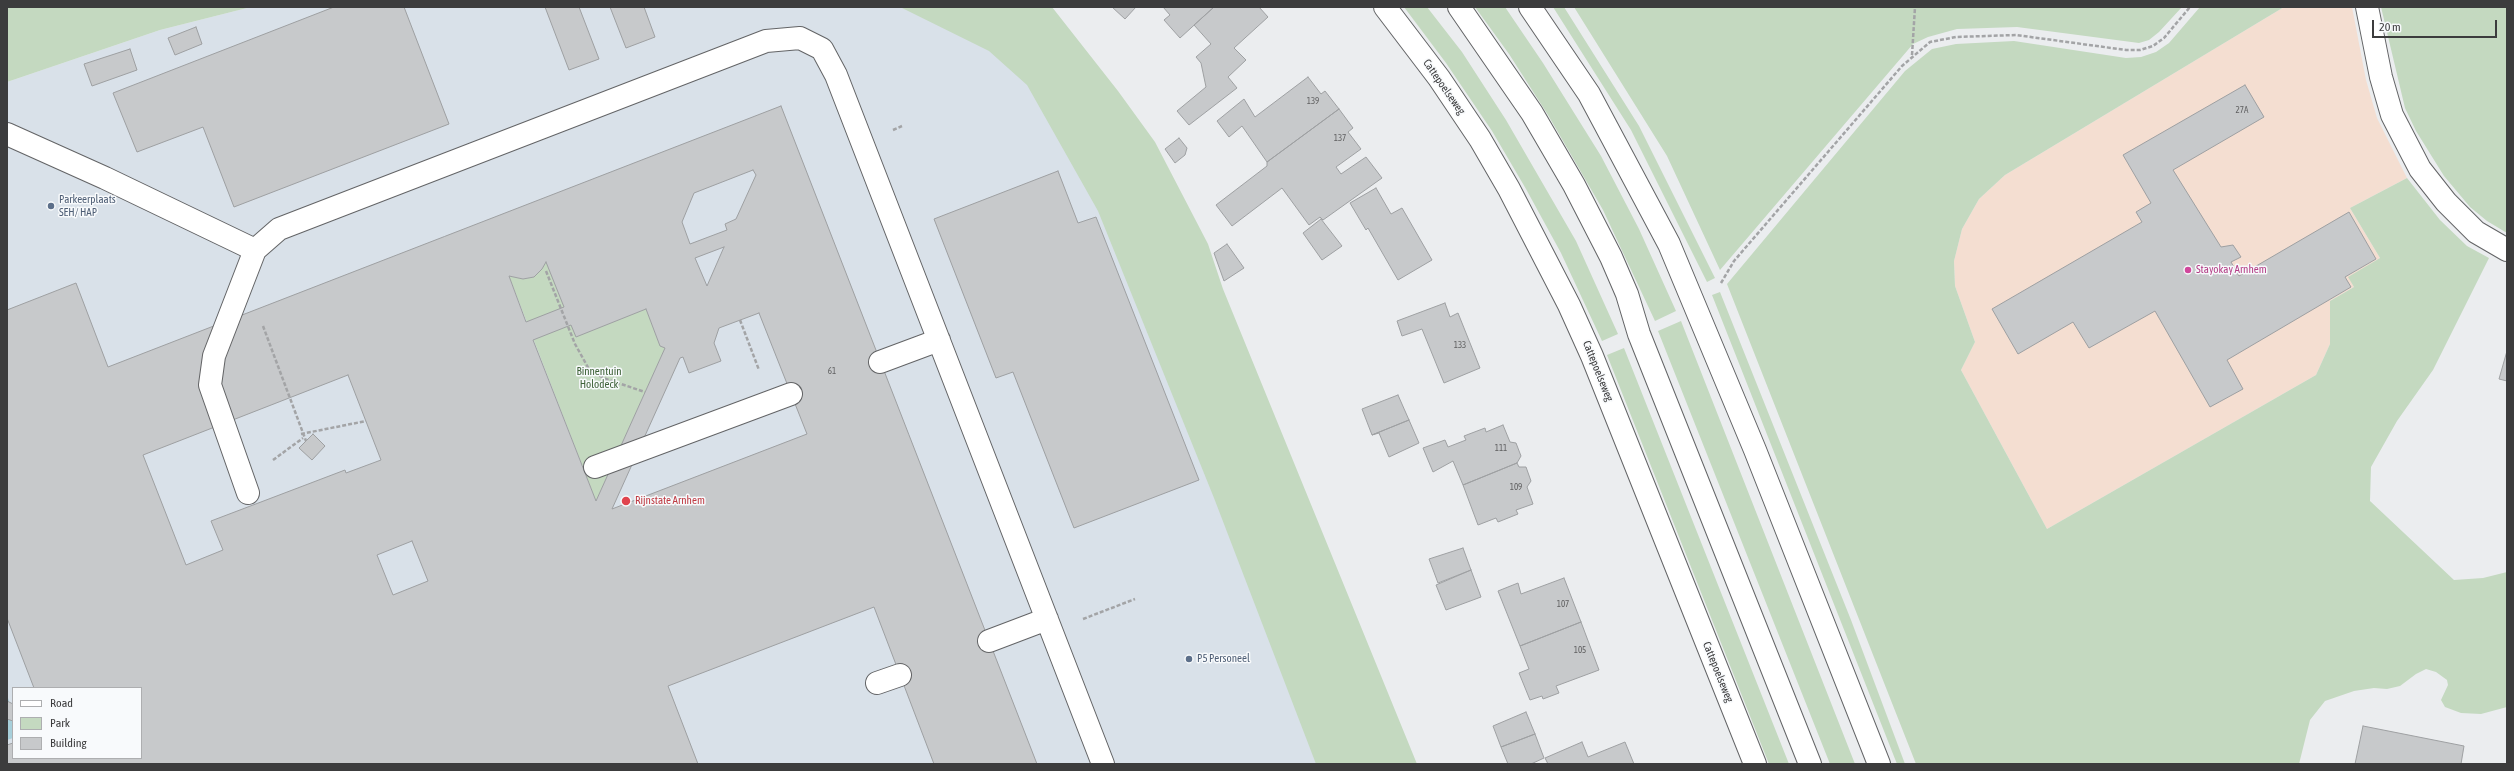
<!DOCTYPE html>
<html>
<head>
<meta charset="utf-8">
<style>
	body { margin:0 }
	#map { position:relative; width:2514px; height:771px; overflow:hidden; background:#ebedef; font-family:"Asap Condensed",sans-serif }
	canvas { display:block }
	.frame { position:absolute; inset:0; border:8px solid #3c3c3d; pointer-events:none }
	.legend { position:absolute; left:12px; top:687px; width:130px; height:72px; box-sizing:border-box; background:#f8fafc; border:1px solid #adaeb0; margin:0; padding:5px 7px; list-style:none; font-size:12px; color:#3c3c3d }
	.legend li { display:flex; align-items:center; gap:8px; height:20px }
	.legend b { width:20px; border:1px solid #adaeb0 }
	.scale { position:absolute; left:2372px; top:20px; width:125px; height:18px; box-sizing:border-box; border:2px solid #3c3c3d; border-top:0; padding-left:5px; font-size:12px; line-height:14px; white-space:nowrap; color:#3c3c3d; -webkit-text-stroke:3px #f8fafc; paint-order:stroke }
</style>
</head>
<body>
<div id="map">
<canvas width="2514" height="771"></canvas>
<div class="frame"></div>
<ul class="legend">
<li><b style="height:5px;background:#fff"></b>Road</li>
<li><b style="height:11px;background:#c4d9c0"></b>Park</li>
<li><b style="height:11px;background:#c7c9cb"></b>Building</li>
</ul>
<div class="scale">20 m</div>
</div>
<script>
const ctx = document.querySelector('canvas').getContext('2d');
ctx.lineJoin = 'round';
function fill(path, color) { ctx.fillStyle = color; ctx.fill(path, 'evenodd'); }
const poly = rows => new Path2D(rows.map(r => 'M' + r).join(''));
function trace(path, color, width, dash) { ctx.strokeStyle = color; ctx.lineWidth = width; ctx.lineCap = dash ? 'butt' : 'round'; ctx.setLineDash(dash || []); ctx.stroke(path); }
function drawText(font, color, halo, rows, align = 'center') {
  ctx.font = font + ' "Asap Condensed",sans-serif'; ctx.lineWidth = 3; ctx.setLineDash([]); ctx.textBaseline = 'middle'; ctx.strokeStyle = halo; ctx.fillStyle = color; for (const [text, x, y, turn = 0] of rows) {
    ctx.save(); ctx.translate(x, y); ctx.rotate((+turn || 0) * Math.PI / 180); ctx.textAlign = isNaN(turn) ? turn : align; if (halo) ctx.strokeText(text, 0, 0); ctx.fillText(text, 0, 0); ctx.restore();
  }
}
const commercial = poly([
	[2284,7,2352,7,2366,80,2377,118,2407,178,2350,208,2380,258,2349,277,2354,287,2330,301,2330,344,2316,375,2047,529,1961,370,1975,342,1955,286,1954,261,1962,229,1979,199,2005,175]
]);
const built = poly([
	[251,7,900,7,995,21,1183,314,1333,764,7,764,7,82,160,30],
	[13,688,141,688,141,758,13,758]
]);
const green = poly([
	[7,7,251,7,160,30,7,82],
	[900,7,1052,7,1118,91,1155,142,1208,244,1223,289,1417,764,1316,764,1214,498,1098,211,1027,85,989,51],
	[1404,7,1427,7,1462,52,1506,120,1576,241,1618,334,1602,341,1561,253,1526,189,1492,131,1446,63],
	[1475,7,1505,7,1543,63,1601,156,1639,229,1676,311,1655,321,1603,210,1548,115,1509,54],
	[1553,7,1564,7,1639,126,1715,278,1707,282,1631,130],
	[1574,7,2182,7,2159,32,2149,40,2139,43,2017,27,1957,29,1928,37,1913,44,1720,270,1667,156],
	[2200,7,2284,7,2005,175,1979,199,1962,229,1954,261,1955,286,1975,342,1961,370,2047,529,2316,375,2330,344,2330,301,2354,287,2348,277,2380,258,2350,208,2407,178,2440,220,2467,246,2489,258,2433,370,2397,421,2371,467,2370,501,2454,580,2483,578,2507,572,2507,707,2481,714,2461,713,2445,707,2441,700,2448,685,2447,680,2436,672,2426,669,2416,674,2400,686,2387,689,2374,688,2354,691,2325,701,2310,720,2299,764,1916,764,1727,284,1905,71,1932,49,1956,44,2014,41,2126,58,2141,57,2156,52,2169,43],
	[2381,7,2507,7,2507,233,2487,221,2470,207,2444,176,2416,131,2405,108],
	[546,262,576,336,646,309,660,346,665,348,596,501,509,276,523,279,534,277,542,269],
	[1720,292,1851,620,1905,764,1897,764,1712,295],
	[1681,321,1855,764,1830,764,1658,331],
	[1624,348,1789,764,1769,764,1607,355]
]);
const water = poly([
	[7,695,13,713,13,738,7,740]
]);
const building = poly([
	[334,7,404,7,449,124,234,207,203,127,137,152,113,93,334,7],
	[545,7,579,7,599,59,569,70,545,7],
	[610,7,644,7,655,37,626,48,610,7],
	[1112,7,1136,7,1125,19,1112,7],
	[1163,7,1214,7,1180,38,1164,20,1170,15,1163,7],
	[1214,7,1259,7,1268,17,1234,48,1246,60,1228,77,1237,88,1189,125,1177,111,1206,87,1201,63,1196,57,1211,44,1194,25,1214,7],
	[196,27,202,44,175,55,168,38,196,27],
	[130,49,137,70,92,86,84,64,130,49],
	[1308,77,1321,94,1325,91,1339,109,1267,162,1242,126,1229,137,1217,121,1244,99,1255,117,1308,77],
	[2245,85,2264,117,2173,170,2221,247,2233,245,2241,257,2231,262,2239,276,2349,212,2376,259,2345,277,2351,287,2227,360,2243,389,2210,407,2155,311,2089,348,2073,322,2018,354,1992,309,2142,222,2136,212,2151,203,2123,155,2245,85],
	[781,106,1037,764,934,764,874,607,668,686,698,764,7,764,7,745,13,743,13,758,141,758,141,688,34,688,7,618,7,310,76,283,108,367,781,106],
	[753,170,756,175,736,219,725,224,727,230,690,244,682,222,694,193,753,170],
	[724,247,707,286,695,258,724,247],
	[546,262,564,307,526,322,509,276,523,279,534,277,542,269,546,262],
	[646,309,660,346,665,348,596,501,533,340,571,325,576,337,646,309],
	[759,313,807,434,612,509,680,358,683,357,689,373,721,361,714,343,719,328,759,313],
	[348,375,381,460,346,473,345,470,211,521,223,550,186,565,143,455,348,375],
	[412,541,428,581,393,595,377,555,412,541],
	[1339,109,1353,128,1348,132,1361,149,1336,167,1341,174,1366,157,1382,178,1323,220,1320,217,1309,225,1282,188,1232,226,1216,205,1267,166,1267,162,1339,109],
	[1179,138,1187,148,1185,155,1175,163,1165,149,1179,138],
	[1058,171,1078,223,1096,217,1199,480,1074,528,1013,372,996,378,934,219,1058,171],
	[1376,188,1391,214,1402,208,1432,260,1398,280,1368,228,1366,230,1350,203,1376,188],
	[1321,219,1342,246,1322,260,1303,233,1321,219],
	[1227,244,1244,268,1224,281,1214,253,1227,244],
	[1445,303,1450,317,1458,313,1480,368,1444,383,1422,329,1402,336,1397,321,1445,303],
	[2507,351,2507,381,2499,379,2507,351],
	[1398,395,1409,420,1372,435,1362,409,1398,395],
	[1409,420,1419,443,1389,457,1379,433,1372,435,1409,420],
	[1503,425,1510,442,1516,443,1521,456,1517,463,1463,485,1453,461,1433,472,1423,448,1445,440,1448,447,1466,440,1464,436,1485,428,1486,432,1503,425],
	[313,434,325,446,312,460,299,448,313,434],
	[1517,463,1519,467,1526,467,1531,481,1527,487,1533,504,1516,510,1518,514,1498,522,1496,518,1478,525,1463,485,1517,463],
	[1463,548,1471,570,1438,583,1429,559,1463,548],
	[1471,570,1481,597,1446,610,1436,585,1471,570],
	[1564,578,1581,622,1520,646,1498,591,1518,583,1521,594,1564,578],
	[1581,622,1599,670,1556,686,1559,693,1543,699,1542,696,1530,700,1519,673,1529,669,1520,646,1581,622],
	[7,701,13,704,13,721,7,719,7,701],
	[1526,712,1535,734,1501,747,1493,726,1526,712],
	[2363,726,2464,746,2461,764,2355,764,2363,726],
	[1535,734,1544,758,1531,764,1508,764,1501,747,1535,734],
	[1582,742,1588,757,1625,742,1634,764,1548,764,1545,758,1582,742]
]);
const path = poly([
	[1912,55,1915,7],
	[893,130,902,126],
	[546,271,575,344,590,371,606,379,645,392],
	[1721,283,1734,261,1902,66,1930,42,1956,37,2016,35,2126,50,2140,50,2153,46,2164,38,2190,7],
	[740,320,759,370],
	[263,326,306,441],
	[301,434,366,421],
	[273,460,303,438],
	[1083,619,1135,599]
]);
const service = poly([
	[7,134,105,178,255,250],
	[880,362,939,340],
	[595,467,791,394],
	[248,493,210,385,214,356,255,250,279,229,766,41,800,38,822,49,836,75,1103,764],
	[989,641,1047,619],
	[877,683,900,675]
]);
const minor = poly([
	[1385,7,1439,78,1480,139,1509,189,1569,305,1592,356,1755,764],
	[2367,7,2381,77,2392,115,2420,169,2446,202,2476,232,2507,250]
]);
const tertiary = poly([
	[1459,7,1532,113,1574,185,1611,257,1627,294,1639,334,1810,764],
	[1530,7,1589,94,1669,244,1755,450,1879,764]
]);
const markers = [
	[51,206,4,"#5c6f8a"],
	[2188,270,4,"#d1479c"],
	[626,501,5,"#e0444e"],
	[1189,659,4,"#5c6f8a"]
];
const numberNames = [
	["139",1313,101],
	["27A",2242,110],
	["137",1340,138],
	["133",1460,345],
	["61",832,371],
	["111",1501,448],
	["109",1516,487],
	["107",1563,604],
	["105",1580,650]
];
const streetNames = [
	["Cattepoelseweg",1444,87,55],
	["Cattepoelseweg",1598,371,68],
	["Cattepoelseweg",1718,672,68]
];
const serviceNames = [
	["Parkeerplaats",59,200],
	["SEH/ HAP",59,213],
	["P5 Personeel",1197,659]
];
const hotelNames = [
	["Stayokay Arnhem",2196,270]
];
const parkNames = [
	["Binnentuin",599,372],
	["Holodeck",599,385]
];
const healthNames = [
	["Rijnstate Arnhem",635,501]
];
fill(commercial, '#f4ded1');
fill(built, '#d9e1e9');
fill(green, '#c4d9c0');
fill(water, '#a7cfda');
fill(building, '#c7c9cb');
trace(building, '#9ea0a2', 1);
trace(service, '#636466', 24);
trace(minor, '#636466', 24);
trace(tertiary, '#636466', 24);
trace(path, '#a3a4a6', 2.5, [4, 2]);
trace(service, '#fff', 22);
trace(minor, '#fff', 22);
trace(tertiary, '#fff', 22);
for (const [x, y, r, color] of markers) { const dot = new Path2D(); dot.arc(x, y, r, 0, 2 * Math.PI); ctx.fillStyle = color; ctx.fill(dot); trace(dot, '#f8fafc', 1.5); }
drawText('9px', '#5f5f60', null, numberNames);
drawText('11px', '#3c3c3d', '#f8fafc', streetNames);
drawText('11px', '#4e5e75', '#f8fafc', serviceNames, 'left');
drawText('11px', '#b23c85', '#f8fafc', hotelNames, 'left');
drawText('11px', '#3e6138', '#f8fafc', parkNames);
drawText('11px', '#be3a42', '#f8fafc', healthNames, 'left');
</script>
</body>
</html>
